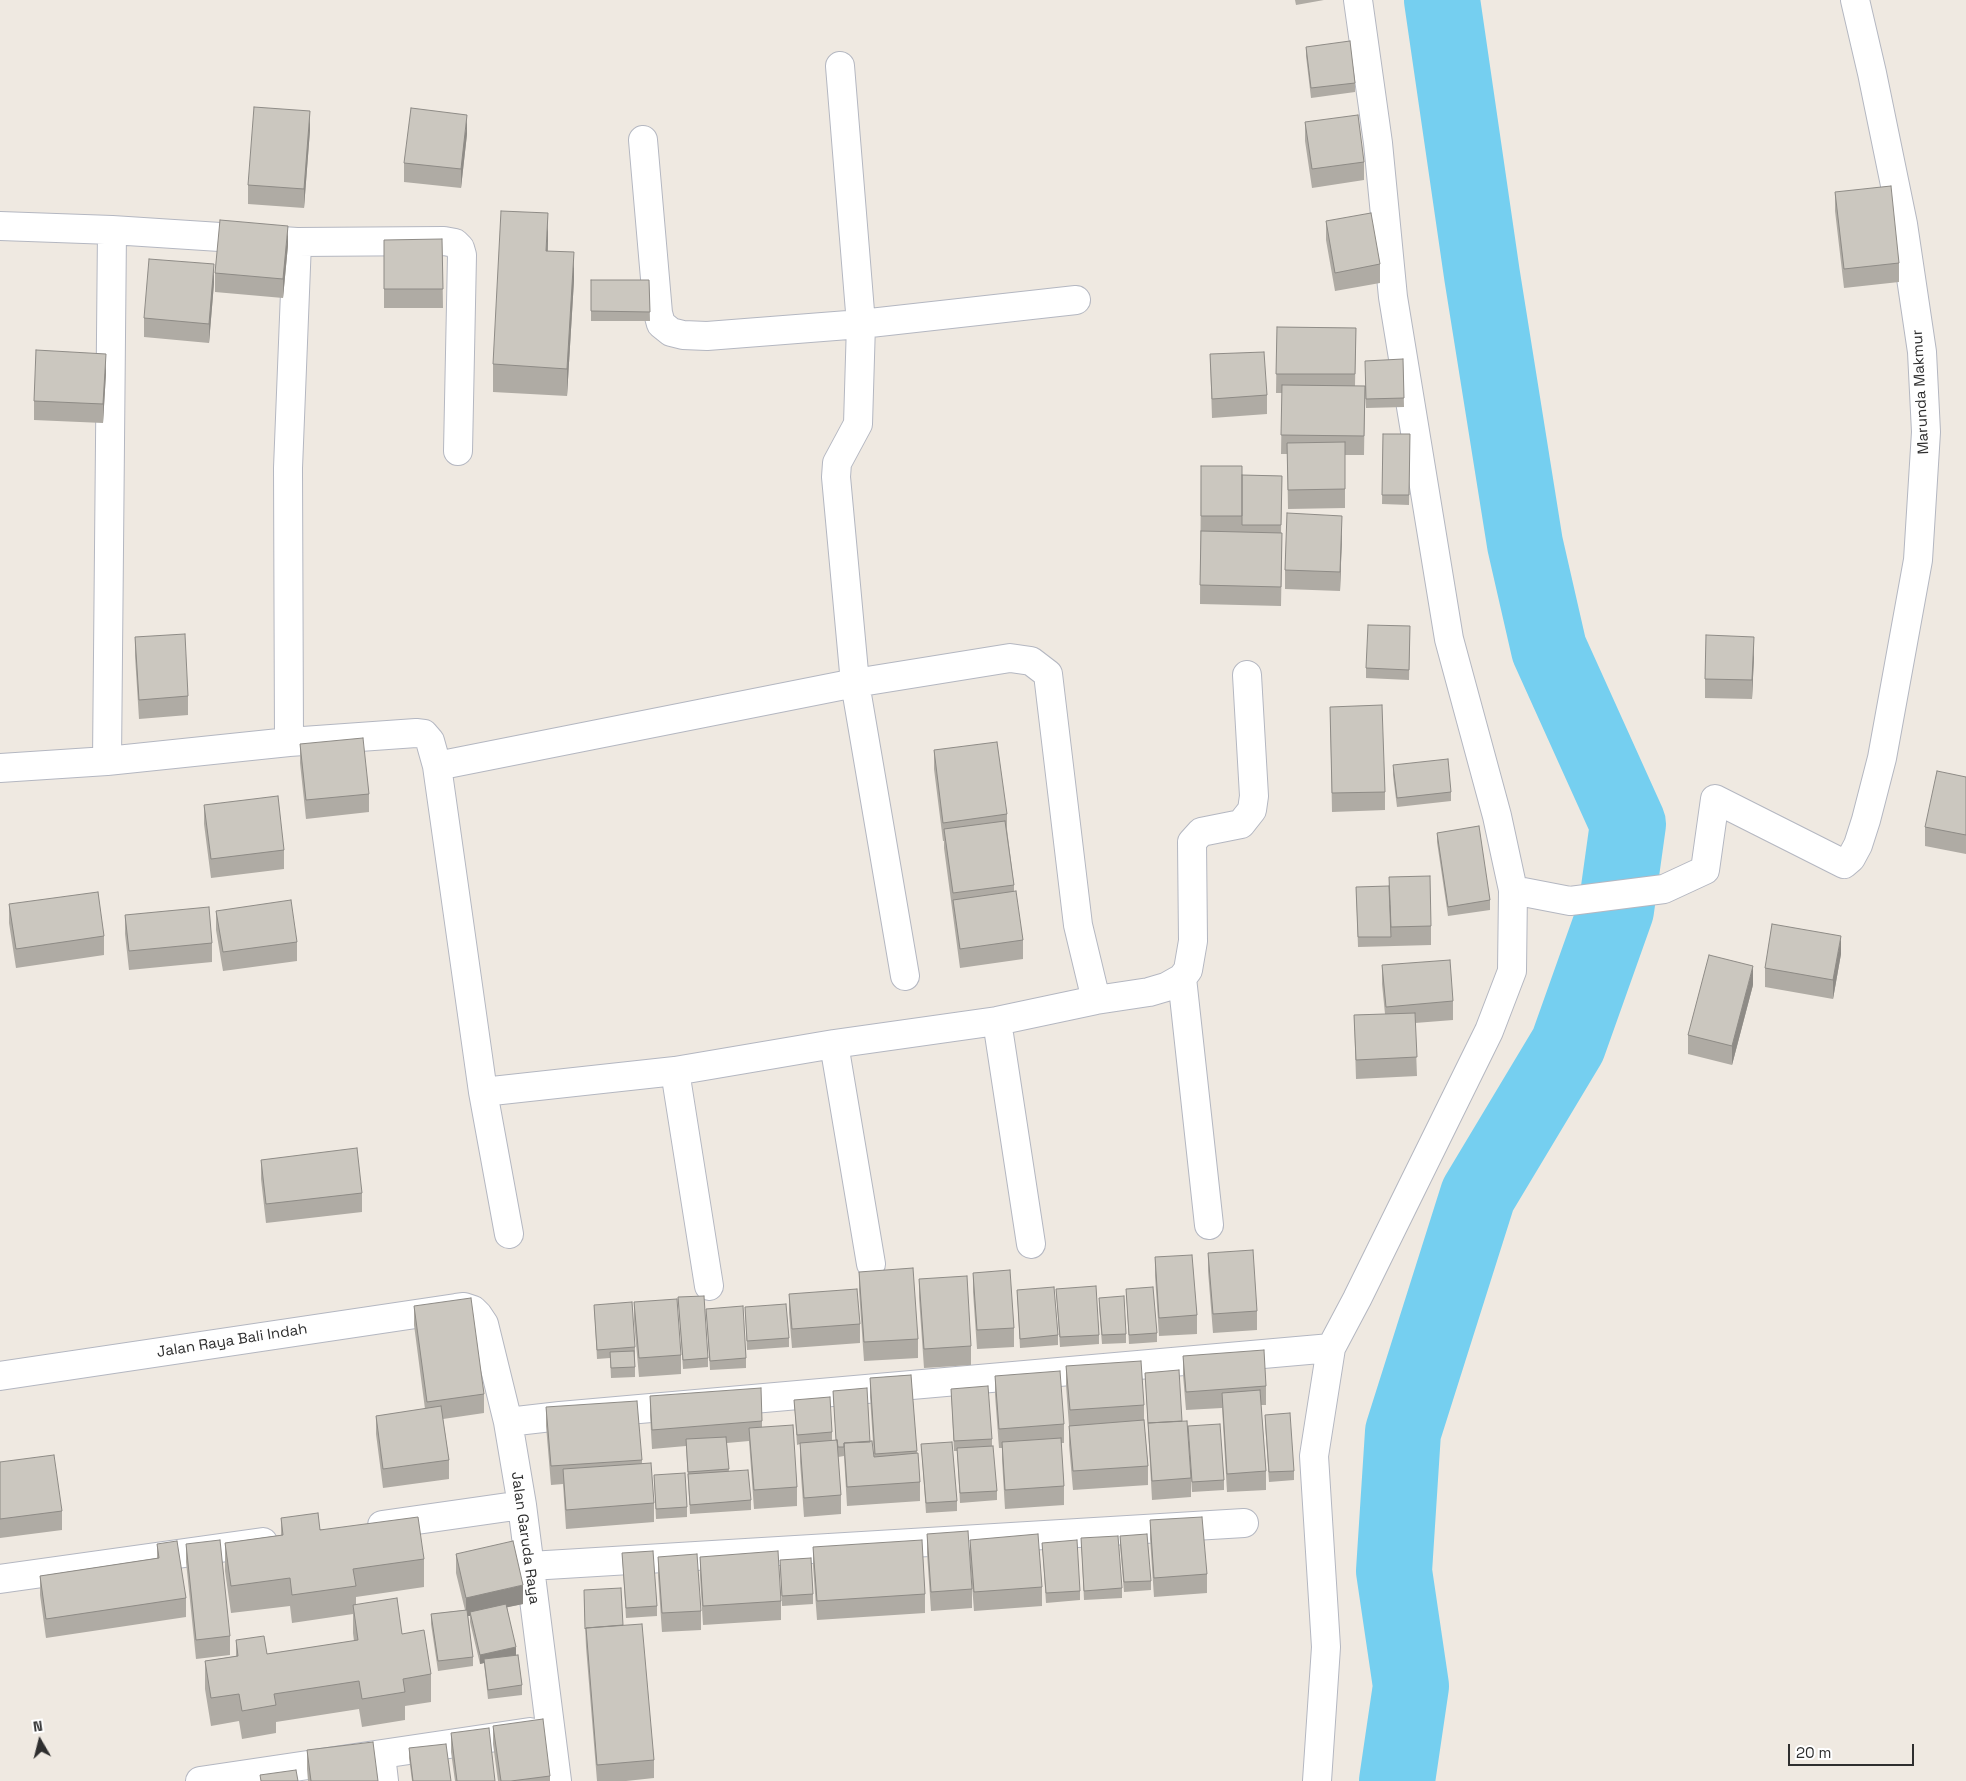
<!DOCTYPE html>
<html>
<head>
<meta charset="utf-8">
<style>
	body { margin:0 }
	#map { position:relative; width:1966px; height:1781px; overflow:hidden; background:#efe9e1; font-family:"Space Grotesk",sans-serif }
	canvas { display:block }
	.north { position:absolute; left:15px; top:1716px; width:50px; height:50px; -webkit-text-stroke:4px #fff; paint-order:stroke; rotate:352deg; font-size:14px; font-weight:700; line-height:20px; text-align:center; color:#2e2e2e }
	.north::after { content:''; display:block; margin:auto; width:18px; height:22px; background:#2e2e2e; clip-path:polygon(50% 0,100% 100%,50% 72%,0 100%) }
	.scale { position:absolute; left:1788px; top:1744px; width:126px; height:22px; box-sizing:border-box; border:2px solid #2e2e2e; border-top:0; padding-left:6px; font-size:15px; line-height:18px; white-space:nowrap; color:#2e2e2e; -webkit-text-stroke:4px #fff; paint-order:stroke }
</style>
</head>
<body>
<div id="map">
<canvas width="1966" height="1781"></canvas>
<div class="north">N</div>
<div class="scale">20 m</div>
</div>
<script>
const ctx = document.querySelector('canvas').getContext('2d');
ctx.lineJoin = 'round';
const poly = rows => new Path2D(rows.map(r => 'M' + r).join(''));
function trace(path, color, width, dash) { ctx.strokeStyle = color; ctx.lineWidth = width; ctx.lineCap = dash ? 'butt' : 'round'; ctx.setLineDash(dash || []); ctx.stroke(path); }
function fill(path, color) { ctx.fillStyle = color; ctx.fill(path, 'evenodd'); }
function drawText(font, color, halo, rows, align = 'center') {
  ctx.font = font + ' "Space Grotesk",sans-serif'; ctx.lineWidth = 4; ctx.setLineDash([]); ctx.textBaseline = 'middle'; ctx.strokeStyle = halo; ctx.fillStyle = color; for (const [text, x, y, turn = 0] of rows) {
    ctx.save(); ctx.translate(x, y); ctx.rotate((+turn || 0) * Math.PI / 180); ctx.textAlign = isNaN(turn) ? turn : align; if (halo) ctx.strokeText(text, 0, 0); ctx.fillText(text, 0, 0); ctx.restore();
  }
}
const river = poly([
	[1397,1781,1411,1686,1394,1571,1403,1432,1478,1195,1568,1045,1616,910,1628,824,1549,649,1525,544,1482,275,1442,0]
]);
const street = poly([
	[840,66,861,324,858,424,837,463,836,477,855,683,905,976],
	[643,140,658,313,661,324,671,332,683,335,707,336,861,324,1076,300],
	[0,226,112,230],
	[289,742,288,468,297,242],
	[107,761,112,230,297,242,444,241,455,243,460,248,462,255,458,451],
	[437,766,855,683,1010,658,1031,661,1048,674,1078,925,1096,1000],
	[0,768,107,761,289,742,416,733,424,734,430,741,437,766,483,1092,509,1234],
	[1513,890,1570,901,1664,889,1705,870,1715,799,1844,864,1851,858,1858,845,1866,820,1882,758,1918,560,1926,432,1922,352,1903,224,1872,73,1855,0],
	[1182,978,1209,1225],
	[997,1021,1031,1244],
	[834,1044,871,1264],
	[675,1071,709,1286],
	[483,1092,675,1071,834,1044,997,1021,1096,1000,1149,992,1166,987,1182,978,1188,970,1193,941,1192,842,1201,832,1241,824,1252,810,1254,796,1247,675],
	[0,1376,456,1308,464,1307,473,1310,478,1315,484,1324,508,1422,522,1505,557,1781],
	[508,1422,560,1416,1331,1348],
	[382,1525,522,1505],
	[530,1566,1244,1523],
	[0,1579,263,1542],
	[381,1755,384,1781],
	[200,1781,530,1732],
	[1317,1781,1326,1647,1314,1456,1331,1348,1357,1299,1489,1031,1512,971,1513,890,1497,816,1449,639,1393,297,1378,143,1358,0]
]);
const wall = poly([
	[1295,0,1324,0,1296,5],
	[1306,47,1355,83,1355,92,1311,98,1306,56],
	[1305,122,1364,162,1364,180,1312,188,1305,141],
	[310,130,304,208,248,204,248,185],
	[467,134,461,188,404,182,404,163],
	[1835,192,1899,263,1899,282,1844,288,1835,211],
	[1326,221,1380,264,1380,283,1335,291,1326,240],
	[442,239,443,308,384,308,384,289],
	[548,241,548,251,574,280,567,396,493,392,493,364],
	[288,245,283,298,215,292,215,273],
	[591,280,649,280,650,321,591,321],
	[214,283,209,343,144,337,144,318],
	[1277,327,1356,328,1355,386,1365,386,1403,359,1404,407,1366,408,1365,391,1364,455,1345,455,1345,508,1288,509,1287,454,1281,454,1282,393,1276,393],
	[1210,354,1267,395,1267,414,1212,418],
	[106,373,103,423,34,420,34,401],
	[1383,434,1410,434,1409,505,1382,504],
	[1201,466,1242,475,1282,476,1281,533,1282,552,1281,606,1200,604],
	[1342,535,1340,591,1285,589,1285,570],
	[1410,626,1409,680,1366,678,1366,668],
	[135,637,188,696,188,715,139,719,135,656],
	[1754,656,1752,699,1705,698,1705,679],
	[1330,707,1385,792,1385,810,1332,812],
	[300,744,369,794,369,812,306,819,300,763],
	[934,750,1007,814,1007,829,1014,885,1014,891,1023,940,1023,959,960,968,944,848,944,841,943,841,934,769],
	[1393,765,1451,792,1451,801,1397,807,1393,775],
	[1966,777,1966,854,1925,846,1925,827],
	[204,805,284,850,284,869,211,878,204,824],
	[1437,833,1490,900,1490,910,1448,916,1437,842],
	[1356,887,1431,926,1431,945,1358,947],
	[9,904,104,936,104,955,16,968,9,923],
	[216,911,297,942,297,961,223,971,216,930],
	[125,915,212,943,212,962,129,970,125,934],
	[1841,954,1833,999,1765,987,1765,968],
	[1382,965,1453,1001,1453,1020,1415,1023,1417,1076,1356,1079,1354,1015,1385,1014,1382,984],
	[1753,985,1732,1065,1688,1054,1688,1035],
	[261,1160,362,1193,362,1212,266,1223,261,1179],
	[1208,1253,1257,1311,1257,1330,1213,1333,1208,1271],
	[1155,1257,1197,1315,1197,1334,1159,1336,1155,1276],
	[859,1272,918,1339,918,1358,864,1361,859,1291],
	[973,1273,1014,1328,1014,1347,977,1349,973,1292],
	[919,1279,971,1346,971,1365,924,1368,919,1298],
	[1056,1289,1099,1335,1099,1344,1060,1347],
	[1126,1289,1157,1333,1157,1342,1129,1344],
	[1017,1290,1058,1335,1058,1345,1020,1348],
	[789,1294,860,1324,860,1343,792,1348,789,1313],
	[678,1297,708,1358,708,1367,683,1369],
	[1099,1298,1126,1334,1126,1343,1102,1344,1099,1307],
	[634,1302,681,1355,681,1374,639,1377,634,1321],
	[594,1305,635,1347,635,1377,611,1378,610,1358,597,1359],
	[414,1306,484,1394,484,1413,443,1419,449,1460,449,1479,383,1488,376,1434,376,1416,425,1409,414,1325],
	[745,1307,789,1338,789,1347,747,1350],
	[706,1309,746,1358,746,1368,710,1370],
	[1183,1356,1266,1386,1266,1405,1261,1405,1266,1471,1266,1490,1227,1492,1222,1408,1186,1410,1183,1375],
	[1066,1366,1144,1405,1144,1420,1148,1466,1148,1485,1073,1490,1069,1445,1069,1426,1066,1385],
	[1145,1373,1182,1421,1191,1478,1191,1497,1152,1500],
	[911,1375,917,1453,920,1482,920,1501,847,1506,844,1456,838,1457,841,1495,841,1514,804,1517,800,1462,800,1444,797,1445,794,1400,832,1432,832,1440,836,1440,833,1391,870,1442,874,1457,870,1397,870,1378],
	[995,1376,1064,1424,1064,1443,1061,1443,1064,1486,1064,1505,1005,1509,1002,1460,1002,1448,999,1448,995,1395],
	[951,1389,992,1439,992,1446,997,1491,997,1500,960,1503,957,1451,954,1451],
	[650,1396,762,1421,762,1427,797,1487,797,1506,754,1509,749,1441,727,1443,729,1472,751,1500,751,1510,690,1514,686,1446,652,1449,650,1415],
	[546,1407,642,1460,642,1464,654,1503,654,1522,566,1529,563,1484,551,1485,546,1426],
	[1265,1415,1294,1471,1294,1480,1269,1482,1265,1424],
	[1188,1426,1224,1480,1224,1490,1192,1492],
	[921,1444,957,1501,957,1511,926,1513],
	[0,1462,62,1511,62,1530,0,1538],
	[654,1475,687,1507,687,1517,656,1519],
	[281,1518,424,1559,424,1587,356,1597,356,1605,402,1634,431,1674,431,1702,405,1706,405,1720,362,1727,359,1709,276,1722,276,1733,242,1739,239,1721,211,1726,205,1689,205,1661,236,1656,236,1640,267,1654,354,1641,353,1633,353,1614,292,1623,290,1606,231,1613,225,1571,225,1543,281,1535],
	[1150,1520,1207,1574,1207,1593,1154,1597,1150,1539],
	[927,1534,972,1589,972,1608,931,1611,927,1553],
	[1120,1536,1151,1581,1151,1590,1124,1592,1120,1545],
	[1081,1538,1122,1588,1122,1598,1084,1600],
	[970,1540,1042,1587,1042,1606,974,1611,970,1558],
	[1042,1543,1080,1591,1080,1600,1046,1603],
	[157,1544,186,1598,186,1617,46,1638,40,1595,40,1576,157,1558],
	[186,1544,230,1636,230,1655,196,1659,186,1562],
	[813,1547,925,1594,925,1613,817,1620,813,1566],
	[622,1553,657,1606,657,1616,626,1618],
	[456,1554,523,1604,507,1607,522,1685,522,1695,488,1699,484,1663,480,1664,470,1622,470,1616,468,1616,473,1657,473,1666,438,1671,431,1624,431,1614,465,1610,456,1573],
	[658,1557,701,1611,701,1630,662,1632,658,1576],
	[700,1557,781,1601,781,1620,703,1625,700,1576],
	[780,1560,813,1594,813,1604,782,1606],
	[584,1599,623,1625,654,1760,654,1778,626,1781,597,1781,586,1647],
	[493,1726,550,1776,550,1781,498,1781,493,1744],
	[451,1733,495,1781,455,1781,451,1752],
	[409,1748,451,1781,412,1781,409,1758],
	[307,1750,378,1781,308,1781,307,1769]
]);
const shadedWall = poly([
	[310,111,310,130,304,208,304,189],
	[467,115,467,134,461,188,461,169],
	[548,213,548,241,546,279,546,251],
	[288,226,288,245,283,298,283,279],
	[574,252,574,280,567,396,567,369],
	[214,264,214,283,209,343,209,324],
	[106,354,106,373,103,423,103,404],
	[1342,516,1342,535,1340,591,1340,572],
	[1754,637,1754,656,1752,699,1752,680],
	[1841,936,1841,954,1833,999,1833,980],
	[1753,966,1753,985,1732,1065,1732,1046],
	[523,1585,523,1604,471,1615,470,1612,470,1616,466,1616,466,1598],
	[516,1647,516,1656,484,1659,484,1663,480,1664,480,1655]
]);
const building = poly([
	[1350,41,1355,83,1311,88,1306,47,1350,41],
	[254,107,310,111,304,189,248,185,254,107],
	[411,108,467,115,461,169,404,163,411,108],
	[1358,115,1364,162,1312,169,1305,122,1358,115],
	[1891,186,1899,263,1844,269,1835,192,1891,186],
	[501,211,548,213,546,251,574,252,567,369,493,364,501,211],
	[1371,213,1380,264,1335,273,1326,221,1371,213],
	[220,220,288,226,283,279,215,273,220,220],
	[442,239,443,289,384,289,384,240,442,239],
	[149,259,214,264,209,324,144,318,149,259],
	[591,280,649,280,650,312,591,311,591,280],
	[1277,327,1356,328,1355,374,1276,374,1277,327],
	[36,350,106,354,103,404,34,401,36,350],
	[1264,352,1267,395,1212,399,1210,354,1264,352],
	[1403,359,1404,398,1366,399,1365,361,1403,359],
	[1282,385,1365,386,1364,436,1281,435,1282,385],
	[1383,434,1410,434,1409,495,1382,495,1383,434],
	[1345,442,1345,489,1288,490,1287,443,1345,442],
	[1201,466,1242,466,1242,516,1201,516,1201,466],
	[1242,475,1282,476,1281,525,1242,525,1242,475],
	[1287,513,1342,516,1340,572,1285,570,1287,513],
	[1201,531,1282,533,1281,587,1200,585,1201,531],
	[1368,625,1410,626,1409,670,1366,668,1368,625],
	[185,634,188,696,139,700,135,637,185,634],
	[1706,635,1754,637,1752,680,1705,679,1706,635],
	[1382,705,1385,792,1332,793,1330,707,1382,705],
	[363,738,369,794,306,800,300,744,363,738],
	[997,742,1007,814,943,823,934,750,997,742],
	[1448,759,1451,792,1397,798,1393,765,1448,759],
	[1937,771,1966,777,1966,835,1925,827,1937,771],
	[278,796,284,850,211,859,204,805,278,796],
	[1005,821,1014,885,953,893,944,829,1005,821],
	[1479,826,1490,900,1448,907,1437,833,1479,826],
	[1430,876,1431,926,1391,927,1389,877,1430,876],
	[1389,886,1391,937,1358,937,1356,887,1389,886],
	[1016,891,1023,940,960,949,953,900,1016,891],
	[98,892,104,936,16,949,9,904,98,892],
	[291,900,297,942,223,952,216,911,291,900],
	[209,907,212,943,129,951,125,915,209,907],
	[1772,924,1841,936,1833,980,1765,968,1772,924],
	[1709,955,1753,966,1732,1046,1688,1035,1709,955],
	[1450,960,1453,1001,1386,1007,1382,965,1450,960],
	[1415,1013,1417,1057,1356,1060,1354,1015,1415,1013],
	[357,1148,362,1193,266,1204,261,1160,357,1148],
	[1253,1250,1257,1311,1213,1314,1208,1253,1253,1250],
	[1192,1255,1197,1315,1159,1318,1155,1257,1192,1255],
	[913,1268,918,1339,864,1342,859,1272,913,1268],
	[1010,1270,1014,1328,977,1330,973,1273,1010,1270],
	[967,1276,971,1346,924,1349,919,1279,967,1276],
	[1096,1286,1099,1335,1060,1337,1056,1289,1096,1286],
	[1054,1287,1058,1335,1020,1339,1017,1290,1054,1287],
	[1153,1287,1157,1333,1129,1335,1126,1289,1153,1287],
	[857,1289,860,1324,792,1329,789,1294,857,1289],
	[704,1296,708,1358,683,1360,678,1297,704,1296],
	[1124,1296,1126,1334,1102,1335,1099,1298,1124,1296],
	[471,1298,484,1394,427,1402,414,1306,471,1298],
	[677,1299,681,1355,639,1358,634,1302,677,1299],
	[632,1302,635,1347,597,1350,594,1305,632,1302],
	[786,1304,789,1338,747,1341,745,1307,786,1304],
	[743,1306,746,1358,710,1361,706,1309,743,1306],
	[1264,1350,1266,1386,1186,1392,1183,1356,1264,1350],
	[634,1351,635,1367,611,1368,610,1352,634,1351],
	[1141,1361,1144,1405,1070,1410,1066,1366,1141,1361],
	[1179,1370,1182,1421,1148,1423,1145,1373,1179,1370],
	[1060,1371,1064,1424,999,1429,995,1376,1060,1371],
	[911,1375,917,1451,875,1454,870,1378,911,1375],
	[988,1386,992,1439,954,1441,951,1389,988,1386],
	[761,1388,762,1421,652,1430,650,1396,761,1388],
	[867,1388,870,1442,844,1443,844,1447,838,1447,837,1440,836,1440,833,1391,867,1388],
	[1260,1390,1266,1471,1227,1474,1222,1393,1260,1390],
	[830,1397,832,1432,797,1435,794,1400,830,1397],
	[637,1401,642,1460,551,1466,546,1407,637,1401],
	[441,1406,449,1460,383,1469,376,1416,441,1406],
	[1290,1413,1294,1471,1269,1472,1265,1415,1290,1413],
	[1144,1420,1148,1466,1073,1471,1069,1426,1144,1420],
	[1187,1421,1191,1478,1152,1481,1148,1423,1187,1421],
	[1220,1424,1224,1480,1192,1482,1188,1426,1220,1424],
	[793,1425,797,1487,754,1490,749,1428,793,1425],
	[726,1437,729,1469,688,1472,686,1439,726,1437],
	[1061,1438,1064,1486,1005,1490,1002,1442,1061,1438],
	[837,1440,841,1495,804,1498,800,1443,837,1440],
	[872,1441,874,1457,918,1453,920,1482,847,1487,844,1443,872,1441],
	[952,1442,957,1501,926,1503,921,1444,952,1442],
	[993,1446,997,1491,960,1493,957,1448,993,1446],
	[54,1455,62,1511,0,1519,0,1462,54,1455],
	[651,1463,654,1503,566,1510,563,1469,651,1463],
	[748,1470,751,1500,690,1505,688,1474,748,1470],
	[685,1473,687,1507,656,1509,654,1475,685,1473],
	[318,1513,320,1530,418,1517,424,1559,353,1569,356,1586,292,1595,290,1578,231,1586,225,1543,283,1535,281,1518,318,1513],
	[1202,1517,1207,1574,1154,1578,1150,1520,1202,1517],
	[968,1531,972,1589,931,1592,927,1534,968,1531],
	[1038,1534,1042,1587,974,1592,970,1540,1038,1534],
	[1147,1534,1151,1581,1124,1582,1120,1536,1147,1534],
	[1118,1536,1122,1588,1084,1591,1081,1538,1118,1536],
	[220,1540,230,1636,196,1640,186,1544,220,1540],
	[922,1540,925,1594,817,1601,813,1547,922,1540],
	[1077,1540,1080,1591,1046,1593,1042,1543,1077,1540],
	[177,1541,186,1598,46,1619,40,1576,159,1558,157,1544,177,1541],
	[513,1541,523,1585,466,1598,456,1554,513,1541],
	[653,1551,657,1606,626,1608,622,1553,653,1551],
	[778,1551,781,1601,703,1606,700,1557,778,1551],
	[697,1554,701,1611,662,1613,658,1557,697,1554],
	[811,1558,813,1594,782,1596,780,1560,811,1558],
	[621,1588,623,1625,586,1628,585,1629,584,1590,621,1588],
	[397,1598,402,1634,424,1630,431,1674,403,1679,405,1692,362,1699,359,1681,274,1694,276,1705,242,1711,239,1694,211,1698,205,1661,238,1656,236,1640,264,1636,267,1654,358,1640,353,1605,397,1598],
	[506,1604,516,1647,480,1655,470,1612,506,1604],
	[467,1610,473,1657,438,1661,431,1614,467,1610],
	[642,1624,654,1760,597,1765,586,1628,642,1624],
	[518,1655,522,1685,488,1690,484,1659,518,1655],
	[543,1719,550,1776,511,1781,501,1781,493,1726,543,1719],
	[489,1728,495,1781,457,1781,451,1733,489,1728],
	[373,1742,378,1781,311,1781,307,1750,373,1742],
	[446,1744,451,1781,413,1781,409,1748,446,1744],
	[296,1770,298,1781,261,1781,260,1775,296,1770]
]);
const streetNames = [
	["Marunda Makmur",1921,392,-93],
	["Jalan Raya Bali Indah",232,1341,-9],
	["Jalan Garuda Raya",525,1538,82]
];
trace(river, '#75cff0', 76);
trace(street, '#b4b7c1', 30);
trace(street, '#fff', 28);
fill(wall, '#afaba4');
fill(shadedWall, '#8e8b86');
fill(building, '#cbc7bf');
trace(building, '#8e8b86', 1);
drawText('15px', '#2e2e2e', '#fff', streetNames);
</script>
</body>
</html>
